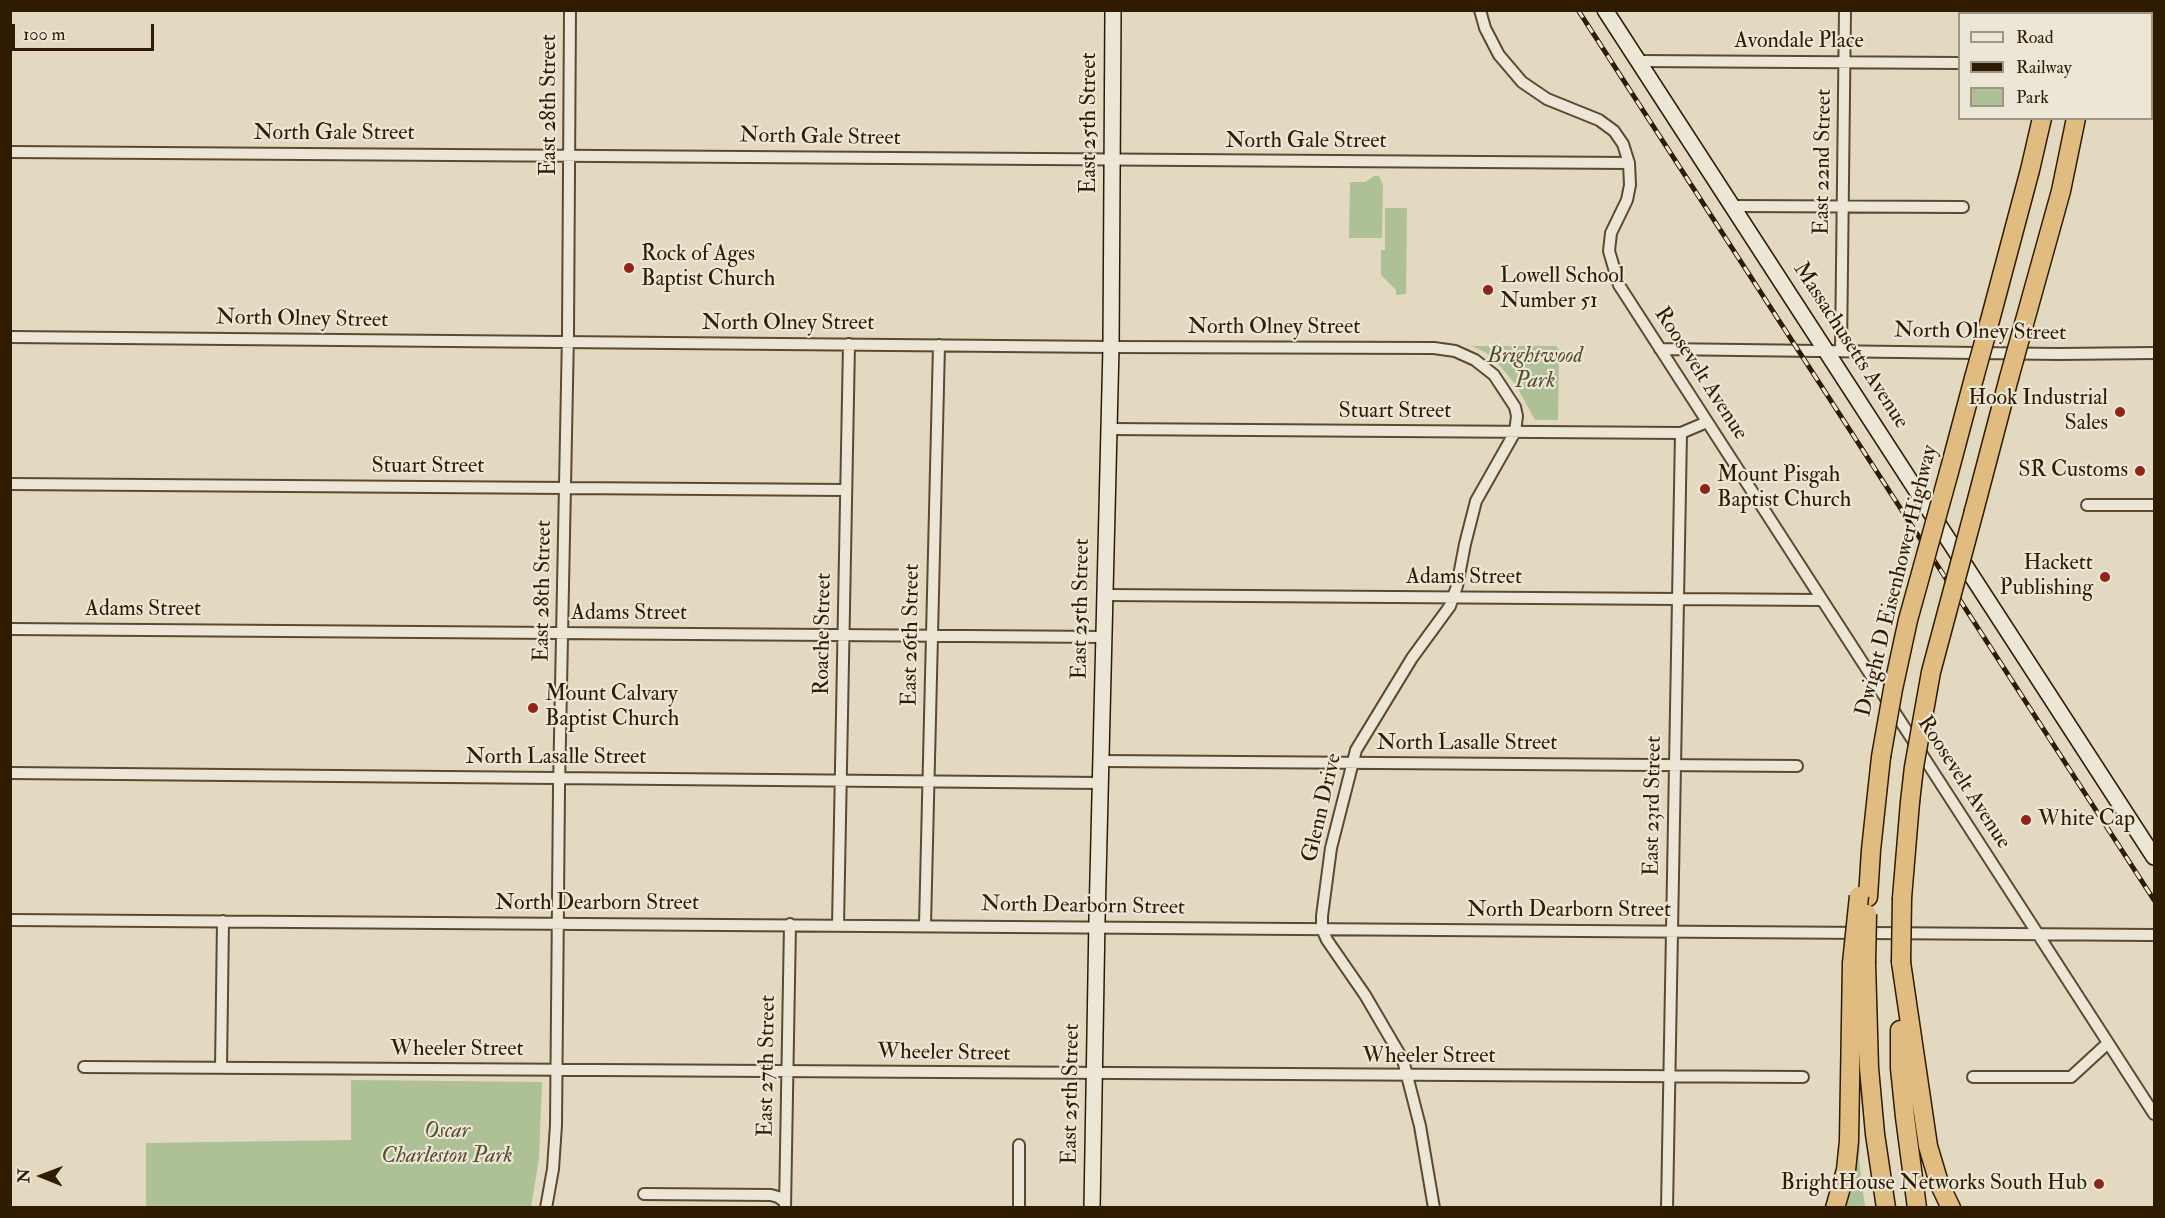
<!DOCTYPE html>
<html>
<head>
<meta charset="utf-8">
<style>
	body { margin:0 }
	#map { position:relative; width:2165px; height:1218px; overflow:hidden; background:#e2d9c0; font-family:"IM FELL Double Pica",serif }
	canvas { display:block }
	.frame { position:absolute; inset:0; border:12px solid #2f1b00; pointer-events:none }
	.legend { position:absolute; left:1958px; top:12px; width:195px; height:108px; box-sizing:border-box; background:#ece6d6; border:2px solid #a09580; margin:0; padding:8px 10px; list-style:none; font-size:18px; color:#2f1b00 }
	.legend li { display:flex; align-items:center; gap:12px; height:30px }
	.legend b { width:30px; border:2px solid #a09580 }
	.north { position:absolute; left:12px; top:1146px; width:60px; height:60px; -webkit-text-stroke:4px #ece6d6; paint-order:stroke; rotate:271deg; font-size:16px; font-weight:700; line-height:24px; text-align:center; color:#2f1b00 }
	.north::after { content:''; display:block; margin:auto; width:21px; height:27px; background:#2f1b00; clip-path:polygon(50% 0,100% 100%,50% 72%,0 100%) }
	.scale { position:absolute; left:12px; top:24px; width:142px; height:27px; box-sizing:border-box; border:3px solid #2f1b00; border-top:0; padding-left:8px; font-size:18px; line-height:21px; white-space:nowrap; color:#2f1b00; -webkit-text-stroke:4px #ece6d6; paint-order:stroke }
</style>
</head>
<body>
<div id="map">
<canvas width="2165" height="1218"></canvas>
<div class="frame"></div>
<ul class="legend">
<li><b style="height:8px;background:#ece6d6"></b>Road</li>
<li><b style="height:8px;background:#2f1b00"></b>Railway</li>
<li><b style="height:16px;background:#aec096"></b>Park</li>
</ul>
<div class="north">N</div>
<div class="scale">100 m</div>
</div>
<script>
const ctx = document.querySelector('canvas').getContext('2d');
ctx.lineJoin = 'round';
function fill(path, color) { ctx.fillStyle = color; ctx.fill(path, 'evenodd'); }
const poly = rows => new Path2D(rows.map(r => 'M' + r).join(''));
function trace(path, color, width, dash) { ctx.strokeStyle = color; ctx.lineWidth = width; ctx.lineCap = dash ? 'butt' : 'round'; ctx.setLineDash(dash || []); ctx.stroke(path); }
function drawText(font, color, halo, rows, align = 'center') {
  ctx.font = font + ' "IM FELL Double Pica",serif'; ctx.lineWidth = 4.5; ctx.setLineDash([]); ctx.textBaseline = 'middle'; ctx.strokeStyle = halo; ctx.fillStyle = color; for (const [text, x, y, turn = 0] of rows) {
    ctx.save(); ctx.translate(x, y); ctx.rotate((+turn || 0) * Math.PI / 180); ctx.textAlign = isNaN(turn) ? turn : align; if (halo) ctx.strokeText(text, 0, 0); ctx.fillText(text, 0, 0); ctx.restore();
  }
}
const green = poly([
	[1374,176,1379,176,1383,185,1382,238,1349,238,1350,182,1365,182],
	[1385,208,1407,208,1406,294,1396,295,1396,290,1381,275,1381,250,1385,250],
	[1471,346,1556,346,1559,350,1558,420,1535,420,1516,385,1500,366,1485,352],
	[351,1080,542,1082,539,1158,531,1207,146,1207,146,1143,351,1140],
	[1858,1143,1860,1143,1859,1160,1865,1207,1843,1208,1854,1173]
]);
const street = poly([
	[1480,10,1485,28,1499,55,1522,82,1547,99,1599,120,1614,131,1623,144,1629,163,1630,185,1627,200,1611,233,1609,251,1619,285,2154,1114],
	[1638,61,1960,63],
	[10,152,1629,163],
	[1733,206,1963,207],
	[10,337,1111,347,1434,348,1455,351,1475,360,1494,375,1515,407,1517,416,1515,432,1476,501,1465,544,1457,586,1450,606,1412,658,1356,750,1331,848,1322,916,1322,929,1327,940,1365,995,1403,1060,1420,1126,1434,1208],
	[1660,349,2058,354,2154,353],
	[1841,351,1845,10],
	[1109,429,1681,433],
	[10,484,846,490],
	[2087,505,2154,505],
	[1105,595,1822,600],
	[10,629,1104,637],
	[1102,761,1797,766],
	[10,773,1101,783],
	[10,920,2154,935],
	[838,925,849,344],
	[925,925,939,345],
	[84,1067,1803,1077],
	[221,1068,223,921],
	[1973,1077,2071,1077,2108,1043],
	[644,1194,771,1195,778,1197,785,1202],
	[546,1208,553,1169,556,1125,559,788,568,334,570,10],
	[785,1208,790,924],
	[1019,1208,1019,1145],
	[1667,1208,1681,433,1707,422]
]);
const secondary = poly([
	[1605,10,2154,857],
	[1092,1208,1097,919,1111,347,1113,10]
]);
const highway = poly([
	[2055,14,2056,10],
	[2090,14,2090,10],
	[1989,324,2030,170,2042,118],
	[2024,324,2061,191,2076,118],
	[1949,472,1974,378],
	[1974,511,2009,378],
	[1868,897,1871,850,1881,757],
	[1902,898,1910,802],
	[1901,962,1928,1146,1939,1183,1951,1208],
	[1866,963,1869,1068,1875,1134,1886,1208],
	[1900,1030,1900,1068,1905,1117,1917,1208],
	[1835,1208,1846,1170,1849,1141,1852,963]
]);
const rail = poly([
	[1578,10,2154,900]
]);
const highwayBridge = poly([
	[1974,378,1989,324],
	[2009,378,2024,324],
	[1881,757,1893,689,1908,620,1949,472],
	[1910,802,1914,767,1931,672,1974,511],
	[1901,962,1902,898],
	[1852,963,1859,896],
	[1866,963,1867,914]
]);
const markers = [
	[629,268,6,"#8f2418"],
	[1488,290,6,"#8f2418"],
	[2120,412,6,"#8f2418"],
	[2140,471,6,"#8f2418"],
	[1705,489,6,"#8f2418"],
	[2105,577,6,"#8f2418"],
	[533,708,6,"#8f2418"],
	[2026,820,6,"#8f2418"],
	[2099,1184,6,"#8f2418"]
];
const streetNames = [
	["Avondale Place",1799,42],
	["East 28th Street",550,105,-90],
	["East 25th Street",1090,123,-90],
	["North Gale Street",334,134],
	["North Gale Street",820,138,1],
	["North Gale Street",1306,142],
	["East 22nd Street",1824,162,-89],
	["North Olney Street",302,320,1],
	["North Olney Street",788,324],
	["North Olney Street",1274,328],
	["North Olney Street",1980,333,1],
	["Massachusetts Avenue",1850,346,57],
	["Roosevelt Avenue",1700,374,57],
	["Stuart Street",1395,412],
	["Stuart Street",428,467],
	["Adams Street",1464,578],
	["Dwight D Eisenhower Highway",1898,581,-76],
	["East 28th Street",544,591,-89],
	["East 25th Street",1082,609,-89],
	["Adams Street",143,610],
	["Adams Street",629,614],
	["Roache Street",824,634,-89],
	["East 26th Street",912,635,-89],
	["North Lasalle Street",1467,744],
	["North Lasalle Street",556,758],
	["Roosevelt Avenue",1963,783,57],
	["East 23rd Street",1654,806,-89],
	["Glenn Drive",1323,808,-77],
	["North Dearborn Street",597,904],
	["North Dearborn Street",1083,907,1],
	["North Dearborn Street",1569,911],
	["Wheeler Street",457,1050],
	["Wheeler Street",944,1054,1],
	["Wheeler Street",1429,1057],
	["East 27th Street",768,1066,-89],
	["East 25th Street",1072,1094,-89]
];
const poiNames = [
	["Rock of Ages",641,255],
	["Baptist Church",641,280],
	["Lowell School",1500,277],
	["Number 51",1500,302],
	["Hook Industrial",2108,399,"right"],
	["Sales",2108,424,"right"],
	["SR Customs",2128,471,"right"],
	["Mount Pisgah",1717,476],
	["Baptist Church",1717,501],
	["Hackett",2093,564,"right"],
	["Publishing",2093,589,"right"],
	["Mount Calvary",545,695],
	["Baptist Church",545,720],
	["White Cap",2038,820],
	["BrightHouse Networks South Hub",2087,1184,"right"]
];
const parkNames = [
	["Brightwood",1535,357],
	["Park",1535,382],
	["Oscar",447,1132],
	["Charleston Park",447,1157]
];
fill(green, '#aec096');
trace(street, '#5c4a30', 14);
trace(secondary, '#2f1b00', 18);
trace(highway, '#2f1b00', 21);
trace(street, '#ece6d6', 10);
trace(secondary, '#ece6d6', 15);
trace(highway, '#e1bc80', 18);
trace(rail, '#2f1b00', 5);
trace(rail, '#ece6d6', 3, [9]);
trace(highwayBridge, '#2f1b00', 21, []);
trace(highwayBridge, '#e1bc80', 18);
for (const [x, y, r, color] of markers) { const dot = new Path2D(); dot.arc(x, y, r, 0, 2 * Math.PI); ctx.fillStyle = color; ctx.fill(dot); trace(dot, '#ece6d6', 2); }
drawText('22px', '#2f1b00', '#ece6d6', streetNames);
drawText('22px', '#2f1b00', '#ece6d6', poiNames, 'left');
drawText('italic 22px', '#554d2d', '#ece6d6', parkNames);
</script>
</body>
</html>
